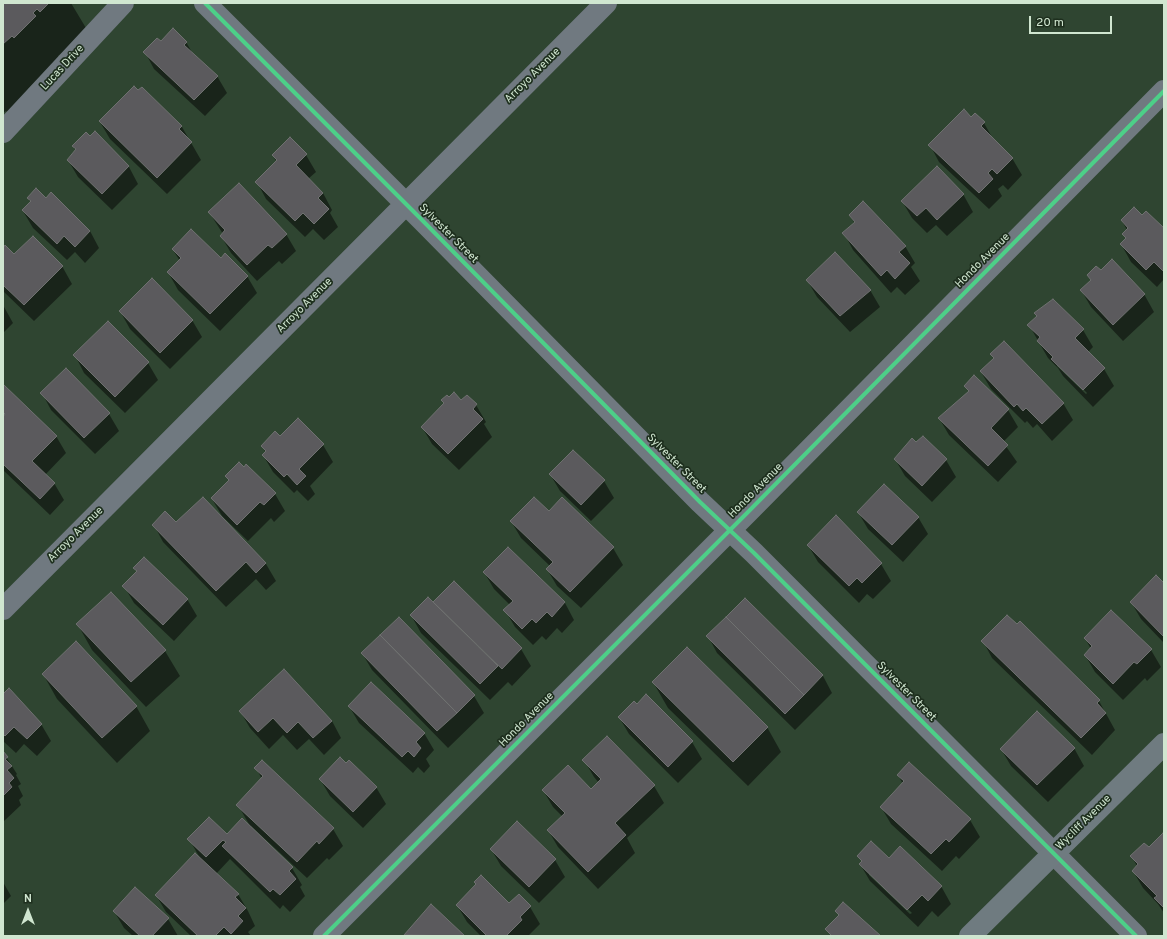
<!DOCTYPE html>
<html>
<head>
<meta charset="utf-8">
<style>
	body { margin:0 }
	#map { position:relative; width:1167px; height:939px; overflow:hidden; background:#2f4531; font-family:Overpass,sans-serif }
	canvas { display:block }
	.frame { position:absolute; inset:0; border:4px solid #d0e6d0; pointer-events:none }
	.north { position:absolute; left:8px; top:891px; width:40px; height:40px; -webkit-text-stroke:3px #1e2f1e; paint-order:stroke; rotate:0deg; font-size:11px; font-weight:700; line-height:16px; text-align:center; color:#d0e6d0 }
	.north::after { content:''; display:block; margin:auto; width:14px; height:18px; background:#d0e6d0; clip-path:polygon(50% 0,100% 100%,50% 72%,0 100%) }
	.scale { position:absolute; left:1029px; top:16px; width:83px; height:18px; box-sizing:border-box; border:2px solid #d0e6d0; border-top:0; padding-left:5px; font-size:12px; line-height:14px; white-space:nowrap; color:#d0e6d0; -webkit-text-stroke:3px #1e2f1e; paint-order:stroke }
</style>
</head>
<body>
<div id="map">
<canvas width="1167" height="939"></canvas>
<div class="frame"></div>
<div class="north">N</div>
<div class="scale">20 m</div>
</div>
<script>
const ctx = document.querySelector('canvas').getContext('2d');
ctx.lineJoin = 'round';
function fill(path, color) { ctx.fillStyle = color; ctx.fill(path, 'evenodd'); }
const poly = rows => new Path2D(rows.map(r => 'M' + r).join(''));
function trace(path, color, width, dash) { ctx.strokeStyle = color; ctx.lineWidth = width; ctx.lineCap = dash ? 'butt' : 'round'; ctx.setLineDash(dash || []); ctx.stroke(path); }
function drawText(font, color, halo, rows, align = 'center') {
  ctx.font = font + ' Overpass,sans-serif'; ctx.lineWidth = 3.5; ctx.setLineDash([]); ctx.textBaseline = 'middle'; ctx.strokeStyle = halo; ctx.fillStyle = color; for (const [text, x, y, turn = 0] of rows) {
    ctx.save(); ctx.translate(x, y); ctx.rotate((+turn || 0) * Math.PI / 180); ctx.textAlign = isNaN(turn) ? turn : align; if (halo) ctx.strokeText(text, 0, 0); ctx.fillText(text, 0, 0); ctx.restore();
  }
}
const shadow = poly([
	[3,3,71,3,89,33,63,52,58,56,61,61,38,79,28,89,29,92,8,113,6,111,3,113],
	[161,42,186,42,193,54,217,76,227,93,205,116,154,69,145,52],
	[142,88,182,127,201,160,167,194,110,139,100,122],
	[971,118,984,123,993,139,1012,158,1022,175,1008,190,1003,185,998,189,1002,196,989,209,939,162,930,145],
	[95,133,129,167,138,184,112,210,78,177,68,160,76,151,73,146,90,138],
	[306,155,316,172,308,179,323,193,332,210,330,213,338,227,324,240,313,229,305,237,266,199,257,182,277,162,273,156],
	[963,194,973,212,947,236,936,225,927,233,912,218,902,201],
	[28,198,46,199,90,231,99,248,85,263,75,252,67,260,33,228,23,211,31,203],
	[209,212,286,234,296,251,282,264,279,261,257,281,231,253,221,236,223,234],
	[850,215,905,246,915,263,911,267,920,281,905,295,897,287,891,293,853,250,844,233,855,224],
	[1142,217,1164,229,1164,279,1157,287,1131,262,1121,244,1126,239,1124,234,1127,230,1122,221],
	[3,249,14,255,62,266,72,284,34,321,3,291],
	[173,250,247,276,257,293,220,331,178,290,168,272,180,261],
	[1101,272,1144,294,1154,312,1123,341,1091,307,1081,290,1091,281,1088,275],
	[807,280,870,290,880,307,850,332,817,297],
	[3,305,13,323,3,333],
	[120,311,192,320,202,337,170,369,130,329],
	[1035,313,1083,330,1093,347,1088,352,1104,369,1114,386,1093,407,1063,376,1058,368,1048,358,1029,325,1037,317],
	[1057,363,1087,393,1086,394,1057,366],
	[108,322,148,363,158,380,125,413,84,373,75,355],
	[991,355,1063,403,1073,420,1052,441,1037,424,1033,428,1027,421,1025,423,991,389,981,372,994,359],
	[974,377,1008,410,1018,427,1003,442,1017,462,998,482,949,435,939,418,969,392,965,386],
	[3,386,56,436,66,453,45,475,54,483,64,500,50,515,3,470],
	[42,393,109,414,119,431,95,454,51,410],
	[467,396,476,405,486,422,484,424,492,437,459,470,432,444,422,427,445,404,442,400,449,398,461,401],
	[298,420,323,445,333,462,310,486,315,494,308,501,297,490,294,493,273,472,263,455,266,453,262,446,280,438],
	[916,443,946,460,956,477,932,502,905,476,895,459],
	[550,474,604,481,614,498,591,521,560,491],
	[227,476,275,494,285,511,274,522,271,518,248,541,222,516,212,499,230,481],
	[203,498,266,564,276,581,266,590,256,579,226,607,163,542,154,525,176,524],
	[562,499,613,548,623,565,581,608,557,586,547,569,550,566,521,538,511,521,549,512],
	[858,512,918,517,928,534,903,562,868,529],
	[836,517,881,564,891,581,873,599,867,594,859,603,818,562,808,545],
	[508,548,565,603,574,620,562,633,557,628,546,640,542,636,533,645,515,627,505,610,510,605,494,589,484,572],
	[135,568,187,599,197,616,174,641,134,603,124,586,137,572],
	[454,583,521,649,531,666,512,686,508,682,490,700,421,633,411,615,433,603],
	[1164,585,1164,643,1141,619,1131,602],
	[745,599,823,676,832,693,795,730,717,653,708,636],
	[78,625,165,651,180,676,146,707,92,650],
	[1017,626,1099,701,1115,730,1092,755,992,658,983,641],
	[1085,638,1151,650,1161,667,1147,681,1145,678,1123,700,1095,672,1085,655,1091,649],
	[362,653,474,696,484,713,448,748,372,670],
	[43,674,136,706,150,731,117,763,57,699],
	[653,682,767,727,781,752,748,786,668,708],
	[3,696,41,724,51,741,37,756,24,744,16,753,3,741],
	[349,706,424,733,434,750,426,759,430,766,424,773,418,767,413,773,359,723],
	[240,711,332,721,341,738,324,755,309,739,297,750,283,735,269,749,250,728],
	[619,717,692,742,702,759,678,783,629,734],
	[1074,748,1084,766,1048,802,1011,766,1001,749],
	[3,752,17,774,16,775,21,784,18,786,23,796,19,800,21,805,3,822],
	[584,760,654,786,664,803,627,838,635,853,598,889,558,847,548,830,562,816,553,807,543,790,591,790,599,783,594,777],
	[256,768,333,829,343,846,329,860,327,858,307,878,251,826,250,827,292,868,302,885,300,887,305,896,290,912,283,905,280,909,230,859,216,874,238,894,248,911,255,926,248,932,251,936,191,936,166,912,156,895,200,858,189,839,227,835,250,826,238,805,262,779],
	[898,775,970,820,980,837,959,859,956,856,942,871,891,824,881,807,903,784],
	[320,779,376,787,386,804,363,828,330,796],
	[517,823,555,860,565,877,539,903,501,866,491,849],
	[1164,835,1164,913,1158,904,1143,888,1133,871,1137,866,1132,857,1149,849],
	[859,856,889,859,941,886,951,904,938,917,932,911,918,927,870,881,860,864,862,862],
	[869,872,912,913,910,914,869,875],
	[3,882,11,896,3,904],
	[509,904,530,907,540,924,529,935,530,936,481,936,467,922,457,905],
	[431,906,463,936,406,936],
	[114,911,168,919,178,936,133,936,124,928]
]);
const building = poly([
	[3,3,49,3,40,12,37,9,33,13,36,16,14,38,12,36,3,44,3,3],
	[173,28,187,42,184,45,218,76,194,100,143,52,157,38,161,41,173,28],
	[134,86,138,90,142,87,182,126,179,129,192,142,157,178,99,121,134,86],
	[964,109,971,117,975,113,985,122,981,126,1013,158,997,174,992,169,988,173,993,179,979,193,928,145,964,109],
	[95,131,129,166,102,194,67,160,76,149,72,146,86,132,90,136,95,131],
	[290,137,307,154,296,165,323,193,318,198,329,209,314,224,303,213,295,221,255,182,277,160,272,155,290,137],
	[937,166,964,194,937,220,926,208,917,216,901,201,937,166],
	[239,183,287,234,272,248,268,245,247,265,220,236,225,230,208,212,239,183],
	[36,188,46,198,51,192,90,231,75,247,64,236,57,244,22,210,31,201,27,198,36,188],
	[863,201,906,246,899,252,910,263,895,279,887,270,881,276,842,233,855,222,849,215,863,201],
	[1134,207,1142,215,1146,211,1164,228,1164,272,1154,262,1146,270,1120,244,1126,238,1122,234,1128,228,1121,220,1134,207],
	[191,229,221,258,225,253,248,276,210,314,167,272,181,258,172,249,191,229],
	[33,236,63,266,24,305,3,285,3,248,5,245,14,254,33,236],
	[835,252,871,290,840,316,806,280,835,252],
	[1112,259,1145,294,1113,325,1080,290,1091,280,1087,275,1096,266,1101,270,1112,259],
	[152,278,193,320,160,353,119,311,152,278],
	[1053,299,1084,329,1075,338,1105,368,1083,390,1051,359,1053,357,1037,341,1040,337,1027,325,1037,316,1034,313,1053,299],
	[108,321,149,362,115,397,73,355,108,321],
	[1004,341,1064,403,1042,424,1026,408,1023,411,1017,404,1014,407,980,371,994,358,990,354,1004,341],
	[66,368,110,413,84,438,40,393,66,368],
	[974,375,1009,409,991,428,1008,445,988,466,938,418,969,391,964,386,974,375],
	[3,384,57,436,32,461,55,483,40,499,3,464,3,417,5,414,3,412,3,384],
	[454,392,461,400,467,395,477,404,473,409,483,419,448,454,421,427,444,403,441,400,447,395,449,397,454,392],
	[298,418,324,444,299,469,306,476,297,485,287,474,284,477,262,455,266,451,261,446,275,431,280,436,298,418],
	[923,436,947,459,922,486,894,459,912,438,916,442,923,436],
	[573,450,605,480,581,505,549,474,573,450],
	[239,462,244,467,246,464,276,493,264,505,260,502,237,525,211,498,229,480,225,476,239,462],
	[884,484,919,517,892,545,857,512,884,484],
	[203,497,266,563,256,573,246,562,216,591,152,525,165,511,176,522,203,497],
	[534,497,549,511,562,497,614,547,570,592,546,569,553,562,510,521,534,497],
	[836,515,882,563,862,583,857,578,849,586,807,545,836,515],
	[508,547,565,602,552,617,547,612,536,623,532,619,522,629,503,610,513,601,483,572,508,547],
	[144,557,188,599,163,625,122,586,137,571,133,568,144,557],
	[1156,575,1164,583,1164,637,1130,602,1156,575],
	[454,581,522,648,502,669,433,602,454,581],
	[111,592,166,650,131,682,76,624,111,592],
	[428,597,498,666,480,684,410,615,428,597],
	[745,598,823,675,804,695,726,617,745,598],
	[1111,610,1152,649,1137,664,1134,662,1113,684,1084,655,1092,646,1084,638,1111,610],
	[1007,615,1017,624,1020,621,1100,700,1097,703,1106,713,1081,738,981,641,1007,615],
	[399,617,475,695,457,713,380,635,399,617],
	[726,617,804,695,785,714,706,636,726,617],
	[380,635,457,713,437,731,361,653,380,635],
	[76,641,137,706,102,738,42,674,76,641],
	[687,647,768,727,733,762,652,682,687,647],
	[284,669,332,721,313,738,298,722,287,733,273,718,258,732,239,711,284,669],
	[371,682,425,733,416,742,421,748,414,757,408,751,402,757,348,706,371,682],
	[9,688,42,724,27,739,14,727,5,736,3,734,3,694,9,688],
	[646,694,693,741,668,767,618,717,634,701,637,704,646,694],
	[1037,711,1075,748,1037,785,1000,749,1037,711],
	[607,736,655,785,615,823,626,835,588,872,547,830,565,813,542,790,568,765,591,789,601,779,582,760,607,736],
	[3,751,8,757,5,759,12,766,7,770,14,778,9,783,12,787,3,796,3,751],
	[340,757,346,763,349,760,377,787,353,812,319,779,340,757],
	[262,760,334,828,319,844,317,841,297,862,236,805,263,776,254,768,262,760],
	[909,762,971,819,949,842,946,839,931,854,880,807,904,781,897,775,909,762],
	[209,817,227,834,242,818,293,867,289,871,296,879,280,895,273,889,270,892,222,846,226,842,223,840,206,857,187,839,209,817],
	[517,821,556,859,529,887,490,849,517,821],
	[1163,833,1164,834,1164,908,1154,898,1157,896,1132,871,1138,864,1130,856,1144,843,1149,847,1163,833],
	[871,841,889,858,900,846,942,886,928,901,922,895,907,910,859,864,862,861,857,856,871,841],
	[195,853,239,894,235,897,246,908,238,916,243,921,231,934,224,927,215,936,198,936,155,895,195,853],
	[481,875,509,903,519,894,531,906,520,917,522,920,506,936,487,936,456,905,476,884,474,882,481,875],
	[135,887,169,918,152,936,140,936,113,911,135,887],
	[843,902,881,936,832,936,825,929,839,915,835,911,843,902],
	[431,904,465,936,404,935,431,904]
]);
const street = poly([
	[205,3,424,222,700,502,754,553,1136,936],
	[3,132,123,3],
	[3,609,606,3],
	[324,936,748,512,1164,91]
]);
const secondary = poly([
	[970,936,1164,744]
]);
const cycleway = poly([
	[205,3,424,222,700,502,754,553,1136,936],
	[324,936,748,512,1164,91]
]);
const streetNames = [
	["Lucas Drive",63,68,-47],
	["Arroyo Avenue",533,76,-45],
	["Sylvester Street",448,234,45],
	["Hondo Avenue",983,261,-45],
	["Arroyo Avenue",305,306,-45],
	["Sylvester Street",676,464,45],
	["Hondo Avenue",756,491,-45],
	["Arroyo Avenue",76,535,-45],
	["Sylvester Street",906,692,45],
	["Hondo Avenue",527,720,-45],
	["Wycliff Avenue",1084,823,-45]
];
fill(shadow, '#0007');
fill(building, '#5b5a5d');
trace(building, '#6f7170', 1);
trace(street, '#707980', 22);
trace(secondary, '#6f7b80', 22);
trace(cycleway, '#4dcf88', 4);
drawText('11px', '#d0e6d0', '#1e2f1e', streetNames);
</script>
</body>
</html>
